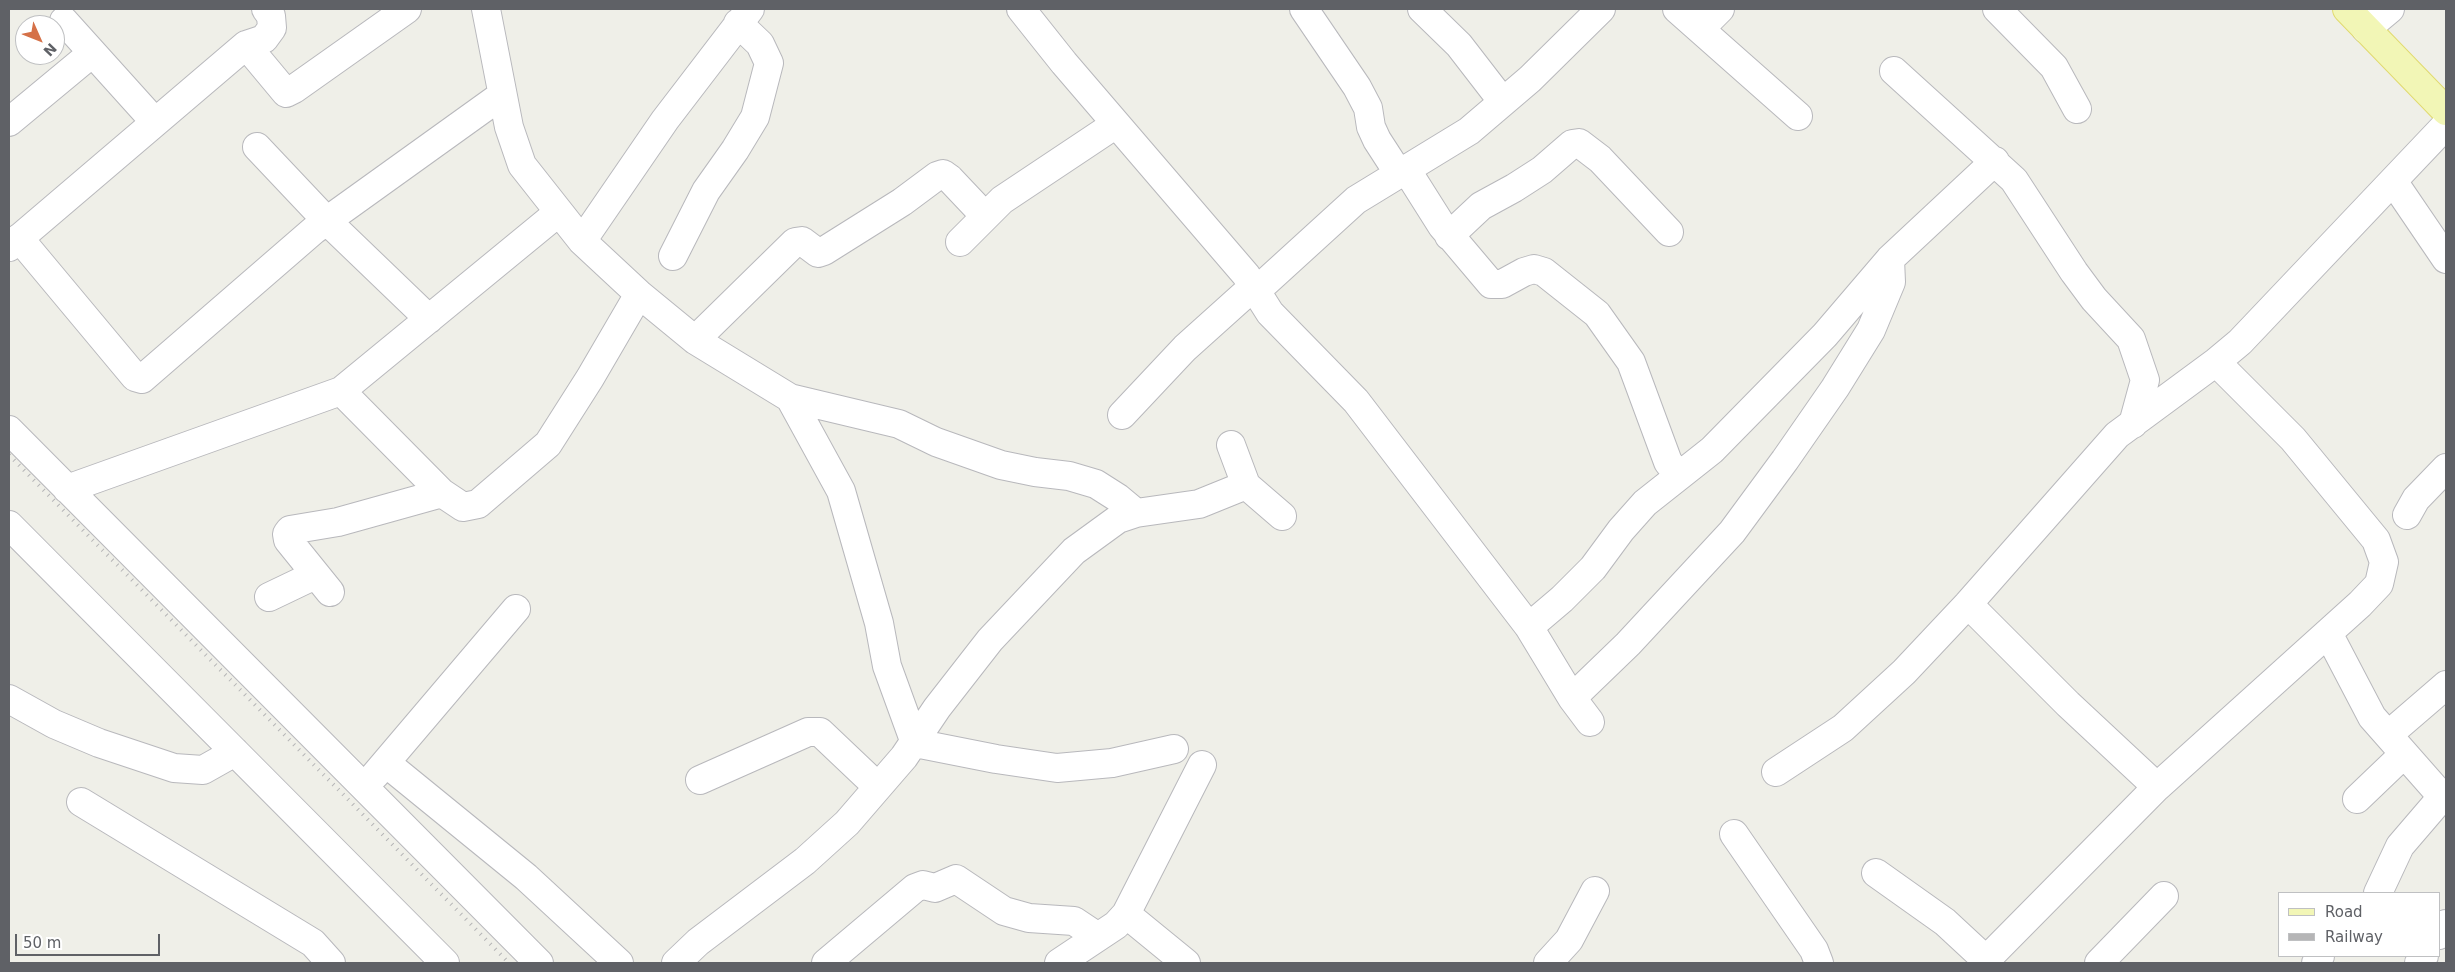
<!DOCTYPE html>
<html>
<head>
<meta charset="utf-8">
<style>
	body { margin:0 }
	#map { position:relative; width:2455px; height:972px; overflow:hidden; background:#efefe8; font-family:"DejaVu Sans",sans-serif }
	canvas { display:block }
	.frame { position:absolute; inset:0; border:10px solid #5f6166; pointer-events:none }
	.legend { position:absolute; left:2278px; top:892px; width:162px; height:65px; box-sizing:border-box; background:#fff; border:1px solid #bfc0c2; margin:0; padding:6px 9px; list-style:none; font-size:15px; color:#5f6166 }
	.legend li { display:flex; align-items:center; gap:10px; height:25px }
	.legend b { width:25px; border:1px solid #bfc0c2 }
	.north { position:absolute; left:15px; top:15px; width:50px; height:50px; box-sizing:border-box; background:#fff; border:1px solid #bfc0c2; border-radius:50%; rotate:134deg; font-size:14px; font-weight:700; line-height:20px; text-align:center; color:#5f6166 }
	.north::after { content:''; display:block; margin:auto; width:18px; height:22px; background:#d57148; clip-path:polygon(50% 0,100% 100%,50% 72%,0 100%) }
	.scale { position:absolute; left:15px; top:934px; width:145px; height:22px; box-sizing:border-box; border:2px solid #5f6166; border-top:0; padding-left:6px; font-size:15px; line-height:18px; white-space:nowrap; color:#5f6166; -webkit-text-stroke:4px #fff; paint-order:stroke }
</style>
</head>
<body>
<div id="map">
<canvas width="2455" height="972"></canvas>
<div class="frame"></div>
<ul class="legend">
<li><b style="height:6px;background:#f2f6b6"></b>Road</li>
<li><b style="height:6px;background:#b5b5b6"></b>Railway</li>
</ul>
<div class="north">N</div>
<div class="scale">50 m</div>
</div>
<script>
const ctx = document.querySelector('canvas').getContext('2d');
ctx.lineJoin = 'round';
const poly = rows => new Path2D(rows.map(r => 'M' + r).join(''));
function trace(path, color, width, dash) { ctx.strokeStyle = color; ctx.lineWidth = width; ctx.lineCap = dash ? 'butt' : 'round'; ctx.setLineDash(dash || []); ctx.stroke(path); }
const minor = poly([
	[486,9,509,127,522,165,582,241,639,294,695,340,790,398,899,424,936,442,1001,465,1035,472,1069,476,1096,484,1118,498,1136,513],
	[1021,9,1064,63,1246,275,1270,313,1356,401,1529,627,1572,698,1590,722],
	[1304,9,1357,87,1368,108,1371,127,1377,140,1399,174],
	[1422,9,1459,45,1503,102],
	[1677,9,1798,116],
	[1997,9,2054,67,2077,109],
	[64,21,155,122],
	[1700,29,1720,9],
	[2366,29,2390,9],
	[246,45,286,93,294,89,407,9],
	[1894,71,2014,180,2074,272,2094,299,2131,339,2145,380,2133,424],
	[9,122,91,54],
	[257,147,326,220,429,319],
	[1406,169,1442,226,1491,284,1502,284,1524,272,1534,269,1544,272,1597,314,1631,362,1668,462,1679,476],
	[2393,181,2446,259],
	[1449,236,1481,206,1514,188,1542,170,1572,144,1579,143,1600,159,1669,232],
	[19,238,135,377,142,379,314,230,502,95],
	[582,241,665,120,750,9],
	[960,242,1002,200,1116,124],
	[9,247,246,45,264,39,272,28,271,16,266,9],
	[673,256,706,191,735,150,755,117,769,63,760,44,738,23],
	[695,340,795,242,802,241,818,253,824,251,902,202,937,176,943,174,950,179,985,216],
	[341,391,442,493,463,507,478,504,548,444,590,378,639,294],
	[790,398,841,491,879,623,887,666,915,743],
	[1122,415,1185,348,1254,286,1266,282,1356,200,1469,131,1530,79,1601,9],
	[9,430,539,963],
	[1231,445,1246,485,1282,516],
	[67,489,341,391,559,212],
	[2407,515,2416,499,2446,468],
	[9,525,445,963],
	[330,592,288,540,287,534,290,530,338,522,442,493],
	[269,597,315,575],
	[1968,604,2068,704,2157,787],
	[1529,627,1562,599,1593,568,1621,530,1645,503,1712,450,1825,335,1890,259,1995,161],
	[2328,633,2372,717,2446,801],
	[1572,698,1628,644,1732,532,1785,460,1835,388,1871,330,1891,282,1890,259],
	[9,699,54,724,99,743,174,768,203,770,235,752],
	[2388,735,2446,685],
	[915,743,996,759,1057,768,1112,763,1174,749],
	[386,763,526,877,619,963],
	[1776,772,1843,728,1904,672,1968,604,2117,435,2216,362,2240,342,2446,125],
	[375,775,516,609],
	[700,780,808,732,820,732,878,787],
	[2357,799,2404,754],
	[81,802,313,943,331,963],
	[1734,834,1814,950,1819,963],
	[1876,873,1945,922,1986,960],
	[2378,893,2400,846,2442,797],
	[1126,914,1186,963],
	[2439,935,2446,924],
	[676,963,698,942,805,861,847,823,904,757,937,708,990,640,1074,551,1118,519,1136,513,1199,504,1246,485],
	[826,963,915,888,923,885,935,888,956,879,1004,911,1029,918,1074,921,1098,937],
	[1059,963,1116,925,1126,914,1202,765],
	[1548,963,1569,940,1595,891],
	[1983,963,2157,787,2360,604,2379,584,2384,562,2376,540,2293,439,2216,362],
	[2099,963,2164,896],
	[2316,963,2320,956],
	[2419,963,2424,956]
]);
const major = poly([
	[2347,9,2446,111]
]);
const rail = poly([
	[9,455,509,963]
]);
trace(minor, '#b8b8bc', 30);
trace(major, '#e1da6f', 30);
trace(minor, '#fff', 28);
trace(major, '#f2f6b6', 28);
trace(rail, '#b5b5b6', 4, [1, 6]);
</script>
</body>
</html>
